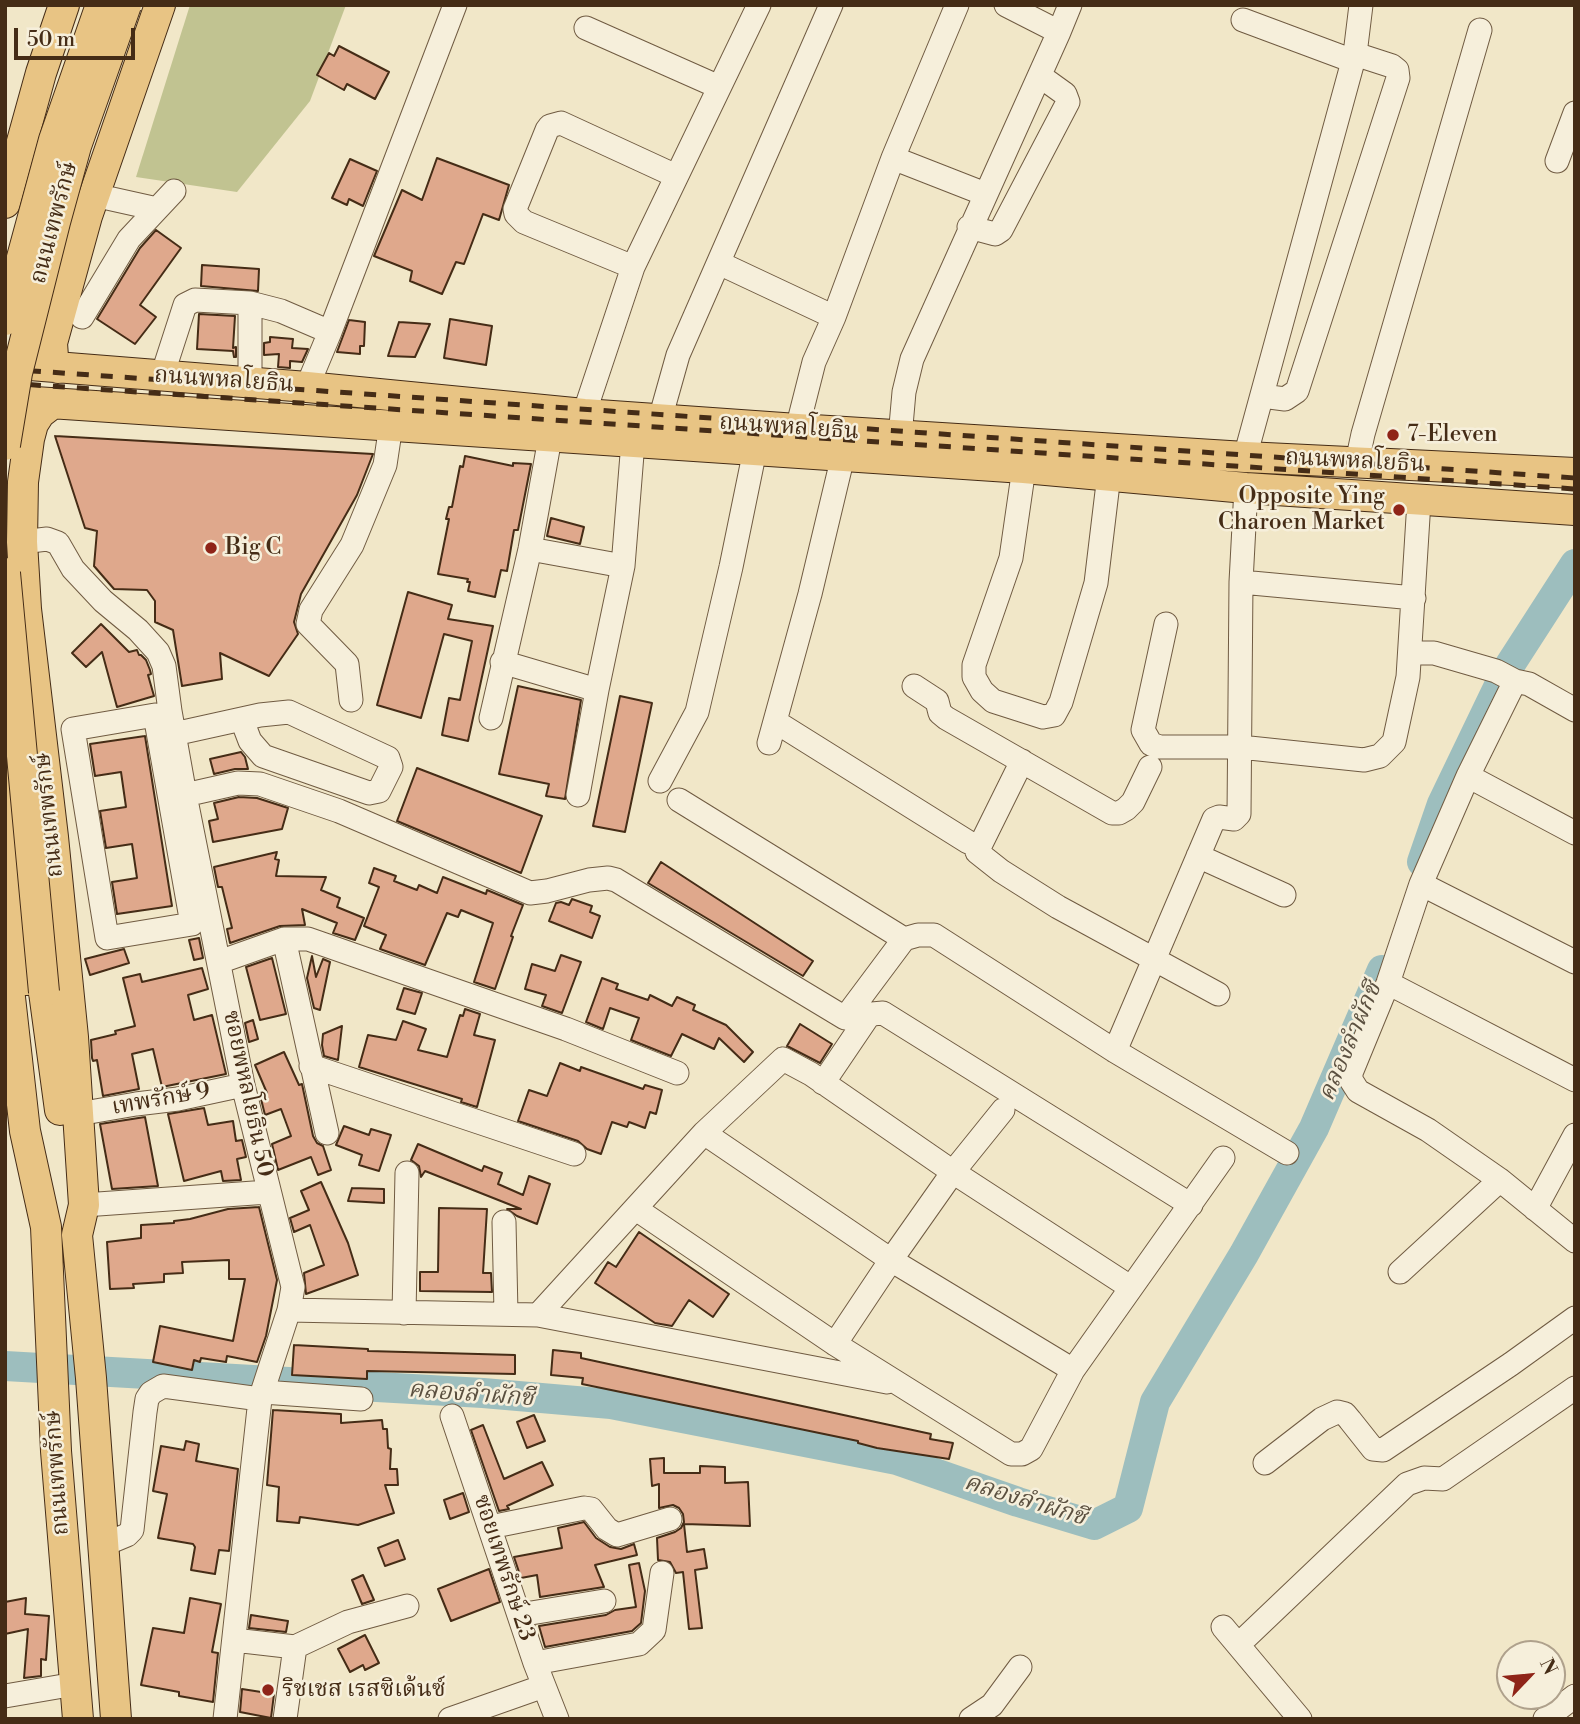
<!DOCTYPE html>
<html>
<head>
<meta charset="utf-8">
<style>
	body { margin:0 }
	#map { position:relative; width:1580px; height:1724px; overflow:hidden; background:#f1e7c8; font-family:"Libre Bodoni",serif }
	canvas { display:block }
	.frame { position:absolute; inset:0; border:7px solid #452c16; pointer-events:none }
	.north { position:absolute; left:1496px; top:1640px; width:70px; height:70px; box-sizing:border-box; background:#f6efdb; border:2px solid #afa18c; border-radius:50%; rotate:64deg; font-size:19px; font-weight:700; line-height:28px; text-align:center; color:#452c16 }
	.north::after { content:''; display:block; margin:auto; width:24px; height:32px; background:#8f2418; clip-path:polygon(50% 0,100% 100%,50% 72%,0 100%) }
	.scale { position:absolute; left:14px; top:28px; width:121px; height:32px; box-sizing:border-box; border:4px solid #452c16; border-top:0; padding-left:9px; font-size:21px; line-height:24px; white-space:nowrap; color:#452c16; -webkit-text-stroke:5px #f6efdb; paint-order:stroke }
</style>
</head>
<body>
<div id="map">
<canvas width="1580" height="1724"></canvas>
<div class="frame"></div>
<div class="north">N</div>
<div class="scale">50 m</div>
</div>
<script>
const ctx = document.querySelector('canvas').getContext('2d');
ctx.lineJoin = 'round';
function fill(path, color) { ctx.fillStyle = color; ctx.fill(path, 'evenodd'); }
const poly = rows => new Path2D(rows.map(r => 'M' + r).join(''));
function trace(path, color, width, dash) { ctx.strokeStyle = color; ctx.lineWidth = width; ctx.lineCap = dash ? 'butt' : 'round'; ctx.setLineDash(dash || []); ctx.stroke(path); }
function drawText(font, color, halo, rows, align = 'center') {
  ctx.font = font + ' "Libre Bodoni","Noto Serif Thai",serif'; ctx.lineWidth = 5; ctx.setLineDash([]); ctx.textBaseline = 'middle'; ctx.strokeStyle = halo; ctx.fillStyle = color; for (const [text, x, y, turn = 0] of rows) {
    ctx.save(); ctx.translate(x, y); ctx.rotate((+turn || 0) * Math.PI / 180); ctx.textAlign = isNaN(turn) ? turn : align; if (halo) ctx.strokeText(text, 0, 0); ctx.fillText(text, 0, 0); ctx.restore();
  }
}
const green = poly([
	[190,5,346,5,310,101,237,192,136,177]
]);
const river = poly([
	[1422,862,1442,804,1506,671,1575,564],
	[5,1366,483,1393,611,1404,897,1460,1018,1502,1094,1525,1128,1508,1155,1402,1244,1254,1314,1128,1382,970]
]);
const building = poly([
	[339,46,389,72,375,99,347,84,344,90,317,75,329,53,334,56,339,46],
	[437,158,509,185,499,220,483,214,464,264,456,262,442,294,410,281,412,271,374,256,402,190,422,200,437,158],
	[350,159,377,171,363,206,349,199,347,205,332,198,350,159],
	[156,230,181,248,140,305,156,317,135,344,97,319,140,248,156,230],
	[202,265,259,269,258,291,201,286,202,265],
	[199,314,235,316,233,348,236,347,236,357,234,357,233,351,197,349,199,314],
	[450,319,492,326,486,365,444,358,450,319],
	[349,320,365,322,364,346,360,346,360,354,337,352,349,320],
	[399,322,430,324,415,357,388,356,399,322],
	[270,337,293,339,292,348,308,349,302,362,290,361,290,368,278,367,279,354,264,355,264,343,270,342,270,337],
	[55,436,373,454,357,495,301,594,294,622,298,634,269,676,220,653,222,679,182,686,173,630,155,622,155,601,147,590,114,589,94,566,97,531,85,528,55,436],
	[465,456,513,466,513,463,531,464,518,530,514,530,507,571,501,570,495,597,468,591,470,582,467,582,468,579,438,574,449,519,446,519,449,507,452,507,460,466,463,467,465,456],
	[551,518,584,527,580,544,547,536,551,518],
	[408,592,452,605,448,619,493,626,468,741,442,735,449,698,460,700,472,641,444,634,421,718,377,705,408,592],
	[101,624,129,652,137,650,139,655,141,655,146,660,150,670,151,674,148,675,154,696,117,707,102,652,86,667,72,653,101,624],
	[518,686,581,700,565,799,546,796,549,784,499,774,518,686],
	[620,696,652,703,625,832,593,826,620,696],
	[145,736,172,906,117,914,112,882,137,878,132,844,106,848,100,811,126,807,121,772,95,776,90,744,145,736],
	[241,752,245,757,248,769,235,769,214,774,210,759,241,752],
	[417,768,542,816,521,873,397,821,417,768],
	[239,797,257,798,288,808,282,829,213,842,209,821,218,819,214,803,239,797],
	[277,852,275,859,279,860,276,876,326,877,321,890,340,898,337,907,364,918,355,940,333,933,337,923,302,909,305,925,280,926,230,943,227,929,232,928,222,887,218,887,214,867,277,852],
	[661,862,813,961,803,976,648,883,661,862],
	[374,868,396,876,394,881,417,890,419,885,437,893,443,877,486,894,487,890,523,905,511,936,513,937,495,989,474,982,493,923,461,910,458,917,447,913,425,965,380,949,386,935,364,926,379,887,369,883,374,868],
	[572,899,592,906,590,912,600,916,592,938,549,921,556,903,561,902,569,905,572,899],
	[199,938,203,958,194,960,189,940,199,938],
	[124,949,129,963,90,975,85,959,124,949],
	[561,955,581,962,562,1013,542,1006,546,995,525,989,532,964,555,971,561,955],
	[312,956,316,977,323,959,330,962,320,1010,314,1008,307,978,312,956],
	[272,958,286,1014,260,1020,246,967,272,958],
	[202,968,208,989,188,995,194,1020,212,1015,226,1074,162,1087,153,1049,132,1054,139,1089,103,1096,97,1060,93,1061,92,1058,91,1040,116,1034,115,1031,135,1026,123,978,140,974,142,982,202,968],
	[602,978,618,984,616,989,648,1000,650,995,672,1006,677,997,695,1005,693,1010,726,1025,753,1052,744,1062,719,1038,714,1049,682,1034,671,1056,631,1040,639,1018,610,1008,603,1029,586,1022,602,978],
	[404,988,422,993,415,1014,397,1009,404,988],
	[465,1009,480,1014,474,1035,495,1040,477,1107,461,1102,462,1099,359,1067,368,1035,396,1040,403,1021,426,1029,418,1050,447,1057,460,1015,463,1016,465,1009],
	[253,1020,258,1039,249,1042,245,1023,253,1020],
	[800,1024,832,1044,820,1063,787,1046,800,1024],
	[342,1026,338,1060,324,1056,322,1045,323,1034,342,1026],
	[284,1052,299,1085,302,1084,313,1136,317,1143,323,1146,331,1170,318,1175,311,1157,278,1170,272,1144,291,1136,281,1109,265,1115,260,1095,267,1093,255,1065,284,1052],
	[560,1063,580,1071,581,1067,643,1089,645,1085,662,1090,656,1114,650,1112,645,1128,629,1122,627,1127,612,1122,601,1154,587,1149,578,1141,518,1121,529,1090,547,1096,560,1063],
	[204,1108,208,1125,233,1121,236,1141,242,1140,246,1157,237,1159,241,1180,223,1181,221,1171,184,1181,168,1114,204,1108],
	[145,1117,158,1186,112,1189,100,1124,145,1117],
	[344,1126,369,1135,371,1129,391,1135,379,1171,359,1165,362,1155,336,1145,344,1126],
	[418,1144,482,1171,484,1166,502,1173,498,1184,523,1195,529,1176,550,1184,537,1224,517,1216,507,1209,521,1209,425,1171,421,1177,419,1166,411,1160,418,1144],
	[321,1182,348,1243,358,1275,306,1294,304,1273,324,1265,310,1225,294,1232,290,1218,309,1210,301,1191,321,1182],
	[352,1188,384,1189,384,1203,348,1201,352,1188],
	[259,1207,277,1280,266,1336,257,1362,227,1356,226,1362,201,1358,200,1362,194,1360,192,1370,153,1362,160,1326,233,1341,245,1279,229,1279,229,1260,182,1262,183,1273,164,1274,164,1282,133,1284,134,1288,110,1289,107,1242,141,1238,141,1225,174,1223,174,1221,190,1219,228,1209,259,1207],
	[439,1208,487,1209,483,1273,491,1273,492,1292,420,1291,420,1272,438,1272,439,1208],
	[639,1232,729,1294,713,1317,689,1300,672,1326,655,1323,595,1283,608,1262,616,1267,639,1232],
	[294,1345,368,1349,368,1351,515,1355,515,1374,367,1371,367,1379,292,1375,294,1345],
	[553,1350,581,1353,581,1358,931,1434,930,1439,953,1443,949,1459,877,1448,858,1443,858,1441,582,1384,583,1378,551,1375,553,1350],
	[273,1410,341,1414,341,1423,382,1420,383,1429,387,1429,388,1448,391,1449,390,1469,397,1469,398,1485,385,1485,394,1513,358,1525,300,1517,299,1523,277,1521,279,1487,267,1485,273,1410],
	[534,1415,545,1441,527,1448,517,1422,534,1415],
	[483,1425,504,1479,542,1462,553,1485,507,1506,509,1509,499,1511,471,1430,483,1425],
	[186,1441,199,1444,196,1461,238,1469,229,1551,219,1550,215,1574,191,1570,195,1547,193,1544,158,1538,167,1494,153,1491,161,1446,184,1450,186,1441],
	[664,1458,664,1473,700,1473,700,1466,725,1467,725,1483,748,1482,750,1526,684,1524,687,1552,704,1549,707,1568,695,1570,702,1628,689,1629,683,1572,676,1573,670,1562,658,1560,657,1538,675,1532,681,1528,684,1522,683,1514,679,1508,673,1505,659,1508,659,1484,652,1486,650,1459,664,1458],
	[463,1493,469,1512,450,1519,444,1500,463,1493],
	[584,1522,596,1538,610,1547,621,1549,634,1544,637,1555,595,1565,604,1587,540,1597,537,1575,521,1578,514,1557,562,1548,558,1528,584,1522],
	[398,1540,405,1559,385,1566,378,1548,398,1540],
	[639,1563,645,1591,641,1623,632,1631,545,1647,539,1626,606,1615,615,1610,636,1607,629,1565,639,1563],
	[489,1569,500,1602,451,1621,438,1589,489,1569],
	[363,1575,374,1600,362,1604,352,1580,363,1575],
	[26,1598,25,1614,49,1616,46,1660,41,1659,41,1676,24,1678,28,1629,5,1634,5,1602,26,1598],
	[190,1598,221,1604,212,1652,218,1653,213,1702,179,1696,179,1692,141,1685,153,1628,184,1633,190,1598],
	[251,1615,288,1621,286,1632,249,1628,251,1615],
	[365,1635,379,1663,365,1670,363,1665,350,1672,338,1649,365,1635],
	[242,1689,274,1694,271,1718,240,1712,242,1689]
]);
const minor = poly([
	[1243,20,1353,61],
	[586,28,719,87],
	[1059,32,1070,5],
	[1355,54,1361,5],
	[893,158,985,194],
	[1557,161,1575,113],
	[94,195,157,209],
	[969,227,995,234,1001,230,1068,102,1065,94,1040,76],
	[719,263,834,317],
	[633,267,524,222,516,214,515,209,547,130,550,126,561,123,676,176],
	[82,317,129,239,174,191],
	[162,376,185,305,195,300,250,303,281,311,330,332],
	[250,382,250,303],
	[307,387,330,332,455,5],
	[584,414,633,267,759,5],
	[660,419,678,355,831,5],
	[797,429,814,362,834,317,893,158,957,5],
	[900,437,904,392,912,359,1059,32,1006,5],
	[1245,457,1355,54,1392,66,1397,70,1398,78,1297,391,1285,399,1262,396],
	[1357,462,1363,434,1480,30],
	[1024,468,1011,558,974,665,974,677,982,691,993,701,1043,717,1054,715,1061,702,1096,583,1109,475],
	[22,542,47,539,58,543,73,569,103,601,138,630,158,652,164,666,170,711,185,795,243,1085,293,1287,289,1310,260,1399,225,1719],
	[530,549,623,566],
	[1241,582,1414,598],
	[1166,624,1143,730,1151,744,1160,747,1240,747,1364,760,1380,756,1394,742,1408,677,1419,501],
	[1411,653,1434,653,1496,671,1515,681,1529,684,1575,710],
	[502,662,597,690],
	[1515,681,1468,776,1421,884,1388,983,1351,1073,1351,1080,1358,1091,1428,1130,1500,1180,1575,1241],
	[914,686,937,701,940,713,946,718,1112,813,1119,813,1126,809,1133,802,1150,767],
	[351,700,347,664,308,624,311,610,352,545,385,465,391,425],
	[155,715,192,924,107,938,73,729,155,715],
	[491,718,530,549,550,438],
	[776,722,968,842],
	[174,734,260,715,289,712,388,758,391,767,379,791,369,793,263,756,250,741,242,720],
	[769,743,810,594,843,456],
	[1022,761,977,852,1001,871,1058,907,1218,994],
	[1468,776,1575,833],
	[660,781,697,712,731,567,755,450],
	[185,795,238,783,260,784,339,811,530,893,547,891,589,880,608,878,616,880,845,1018,904,939,918,935,934,935,1115,1051,1287,1153],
	[578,795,597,690,623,566,633,442],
	[679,800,904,939],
	[1198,856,1284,895],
	[1421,884,1575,962],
	[284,939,327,1133],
	[219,962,284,939,308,939,566,1029,677,1073],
	[1388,983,1575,1080],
	[1115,1051,1214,819,1219,817,1234,819,1239,814,1241,582,1246,488],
	[311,1066,574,1154],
	[823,1083,867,1018,872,1014,883,1013,1191,1205],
	[78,1114,136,1104,178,1099,243,1085],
	[704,1133,891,1260,1073,1370],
	[84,1205,268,1192],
	[636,1209,835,1344,1011,1454,1022,1454,1031,1449,1073,1370,1223,1158],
	[1535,1209,1575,1135],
	[504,1222,506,1313],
	[1400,1272,1500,1180],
	[289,1310,538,1315,887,1382],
	[404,1313,407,1173],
	[538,1315,704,1133,783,1059,811,1074,953,1172,1130,1287],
	[835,1344,891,1260,953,1172,1003,1110],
	[263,1392,361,1399],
	[452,1416,535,1663,557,1719],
	[1265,1463,1322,1419,1337,1412,1345,1414,1350,1420,1373,1449,1383,1450,1511,1364,1575,1318],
	[490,1527,584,1508,591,1509,607,1529,617,1535,670,1519],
	[103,1545,127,1535,132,1530,145,1412,147,1399,151,1393,163,1386,260,1399],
	[519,1615,604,1601],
	[1223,1627,1300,1719],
	[234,1640,295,1647,285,1719],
	[1238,1645,1407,1484,1424,1478,1443,1479,1575,1388],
	[295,1647,348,1622,407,1606],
	[535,1663,639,1644,654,1630,662,1573],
	[5,1696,75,1684],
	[450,1719,544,1686],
	[971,1719,992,1705,1020,1667],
	[1545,1719,1575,1696]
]);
const major = poly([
	[5,203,41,73,64,5],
	[5,363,307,387,584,414,797,429,1245,457,1575,473],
	[58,368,53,357,52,343,87,216,160,5],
	[5,400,1024,468,1246,488,1575,510],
	[53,403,40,413,33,424,29,439,23,482,22,542,26,609,53,837,73,1037,84,1205,77,1235,91,1378,116,1719],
	[5,761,26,980],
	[5,953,25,1131,46,1227,56,1451,78,1719],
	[44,992,60,1110]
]);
const rail = poly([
	[5,369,1575,478],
	[5,383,1575,489]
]);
const majorBridge = poly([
	[5,320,54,140,101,5],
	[5,445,17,373,55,222,76,146,126,5],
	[5,573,44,992]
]);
const markers = [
	[1393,435,7,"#8f2418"],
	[1399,510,7,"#8f2418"],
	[211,548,7,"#8f2418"],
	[268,1690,7,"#8f2418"]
];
const streetNames = [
	["ถนนเทพรักษ์",55,223,-75],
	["ถนนพหลโยธิน",224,381,4],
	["ถนนพหลโยธิน",789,428,4],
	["ถนนพหลโยธิน",1355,462,3],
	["ถนนเทพรักษ์",50,815,-96],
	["ซอยพหลโยธิน 50",247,1094,78],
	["เทพรักษ์ 9",161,1100,-10],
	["ถนนเทพรักษ์",58,1473,-94],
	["ซอยเทพรักษ์ 23",503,1568,72]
];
const poiNames = [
	["7-Eleven",1407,435],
	["Opposite Ying",1385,497,"right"],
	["Charoen Market",1385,523,"right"],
	["Big C",225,548],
	["ริชเชส เรสซิเด้นซ์",282,1690]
];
const waterNames = [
	["คลองลำผักชี",1351,1042,-67],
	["คลองลำผักชี",471,1395,4],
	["คลองลำผักชี",1025,1501,17]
];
fill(green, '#c1c391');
trace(river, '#9dbebe', 30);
fill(building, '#dfa88c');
trace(building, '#452c16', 2);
trace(minor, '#705b42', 25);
trace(major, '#452c16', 32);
trace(minor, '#f6efdb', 23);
trace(major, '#e8c484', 30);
trace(rail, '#452c16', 5, [12, 12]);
trace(majorBridge, '#452c16', 32, []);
trace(majorBridge, '#e8c484', 30);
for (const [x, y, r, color] of markers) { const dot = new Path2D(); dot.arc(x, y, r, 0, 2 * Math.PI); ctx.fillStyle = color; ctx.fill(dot); trace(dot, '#f6efdb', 2.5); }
drawText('23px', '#452c16', '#f6efdb', streetNames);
drawText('23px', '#452c16', '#f6efdb', poiNames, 'left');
drawText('italic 24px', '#5b5040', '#f6efdb', waterNames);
</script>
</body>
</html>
